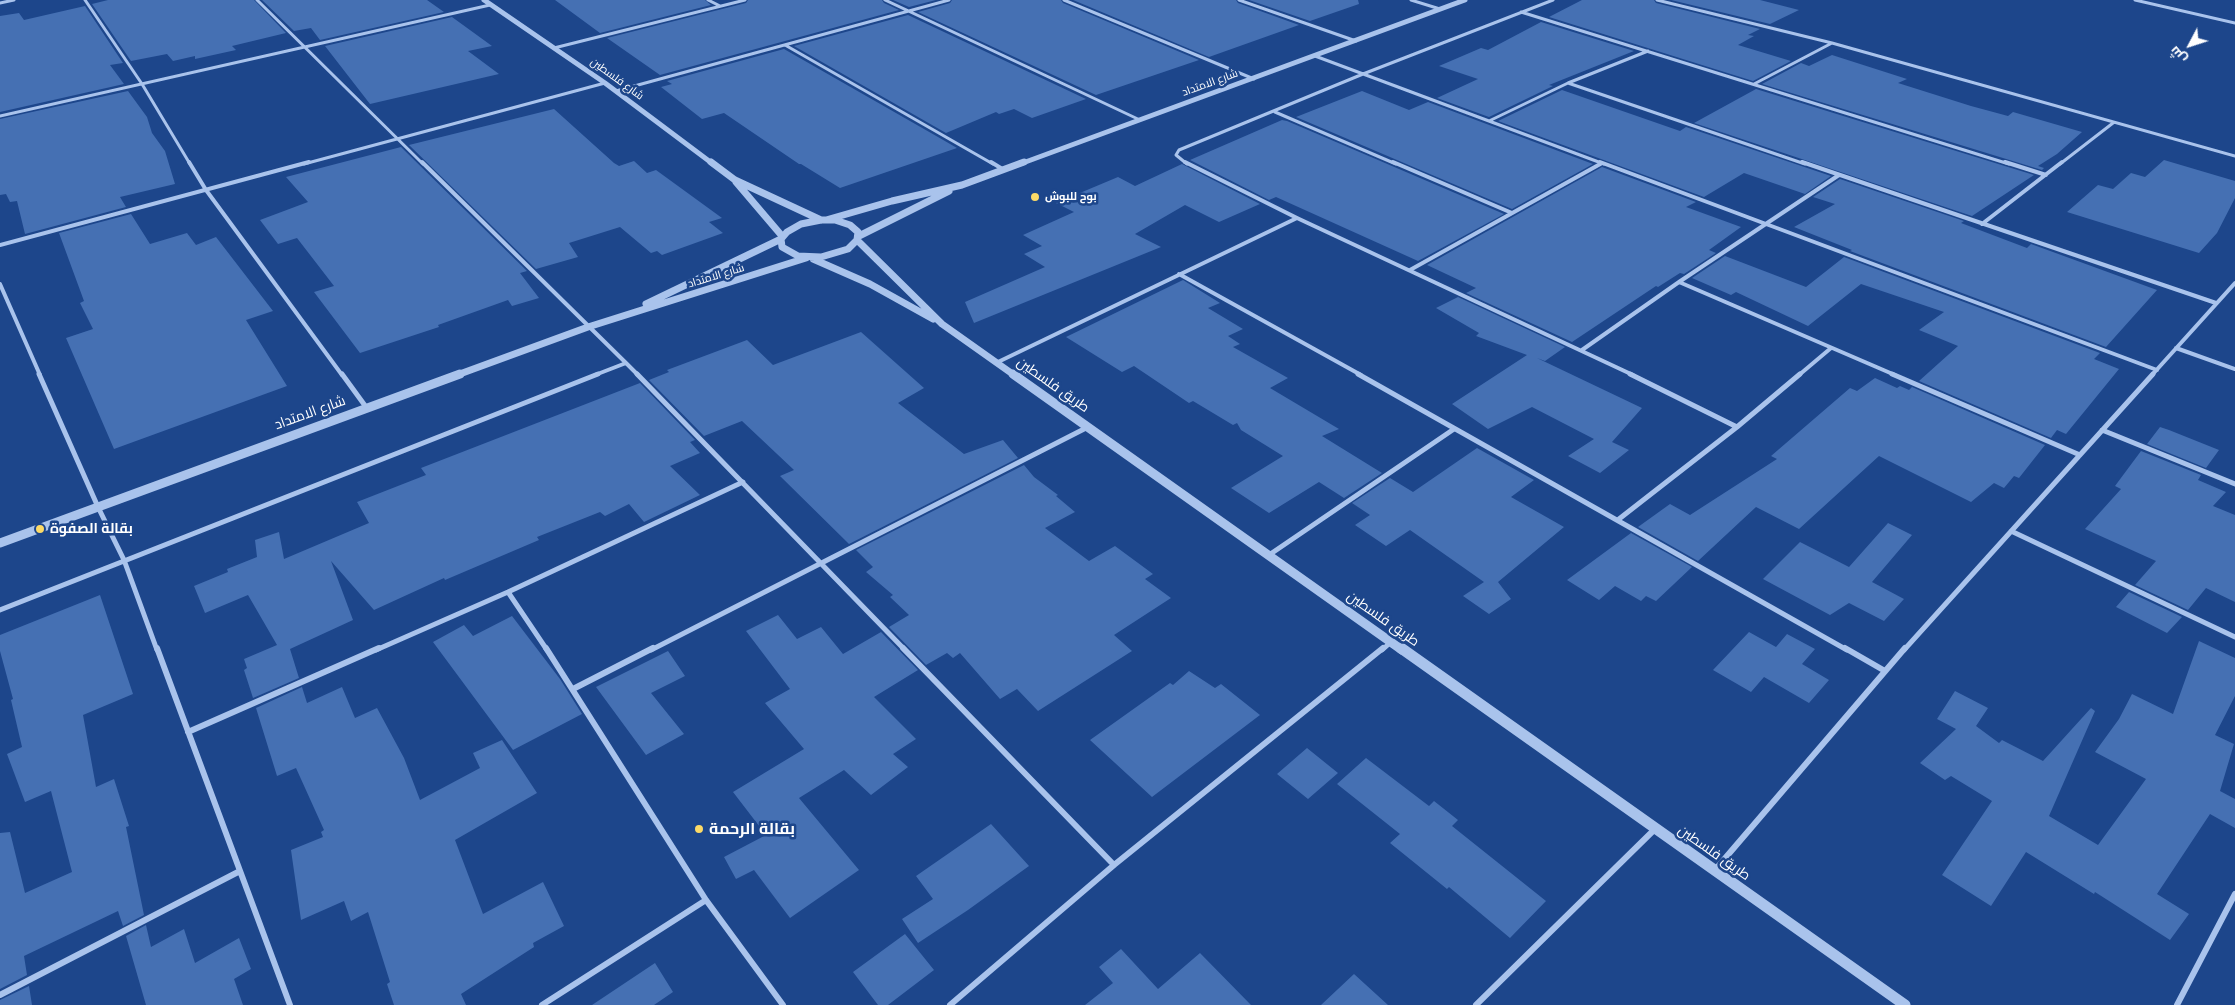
<!DOCTYPE html>
<html>
<head>
<meta charset="utf-8">
<style>
	body { margin:0 }
	#map { position:relative; width:2235px; height:1005px; overflow:hidden; background:#1d468b; font-family:Figtree,Cairo,sans-serif }
	canvas { display:block }
	.north { position:absolute; left:2165px; top:20px; width:50px; height:50px; -webkit-text-stroke:4px #1d468b; paint-order:stroke; rotate:230deg; font-size:14px; font-weight:700; line-height:20px; text-align:center; color:#fff }
	.north::after { content:''; display:block; margin:auto; width:18px; height:22px; background:#fff; clip-path:polygon(50% 0,100% 100%,50% 72%,0 100%) }
</style>
</head>
<body>
<div id="map">
<canvas width="2235" height="1005"></canvas>
<div class="north">ش</div>
</div>
<script>
const ctx = document.querySelector('canvas').getContext('2d');
ctx.lineJoin = 'round';
function fill(path, color) { ctx.fillStyle = color; ctx.fill(path, 'evenodd'); }
const poly = rows => new Path2D(rows.map(r => 'M' + r).join(''));
function trace(path, color, width, dash) { ctx.strokeStyle = color; ctx.lineWidth = width; ctx.lineCap = dash ? 'butt' : 'round'; ctx.setLineDash(dash || []); ctx.stroke(path); }
function drawText(font, color, halo, rows, align = 'center') {
  ctx.font = font + ' Figtree,Cairo,sans-serif'; ctx.lineWidth = 5; ctx.setLineDash([]); ctx.textBaseline = 'middle'; ctx.strokeStyle = halo; ctx.fillStyle = color; for (const [text, x, y, turn = 0] of rows) {
    ctx.save(); ctx.translate(x, y); ctx.rotate((+turn || 0) * Math.PI / 180); ctx.textAlign = isNaN(turn) ? turn : align; if (halo) ctx.strokeText(text, 0, 0); ctx.fillText(text, 0, 0); ctx.restore();
  }
}
const building = poly([
	[108,0,254,0,286,33,232,46,236,50,195,59,195,56,173,61,167,54,131,61,92,4],
	[262,0,427,0,444,12,320,40,311,28,294,31],
	[555,0,705,0,711,5,600,33],
	[748,0,882,0,884,3,899,10,660,75,607,38,746,3],
	[893,0,936,0,909,7],
	[952,0,1061,0,1063,3,1199,60,1096,95,918,12,950,3],
	[1073,0,1236,0,1238,3,1299,25,1209,57],
	[1249,0,1358,0,1359,4,1310,21],
	[1582,0,1654,0,1656,3,1760,29,1748,35,1754,36,1738,45,1791,61,1753,81,1549,17],
	[1671,0,1760,0,1799,10,1770,24],
	[85,6,123,63,110,65,124,84,0,112,0,16,19,13,24,20],
	[908,15,1086,99,1032,118,1014,109,999,114,996,112,946,133,794,46],
	[452,17,492,46,468,51,499,74,370,104,325,46],
	[1541,22,1634,51,1549,85,1553,86,1489,117,1437,98,1478,79,1439,66,1481,48,1488,50],
	[784,49,938,137,957,148,840,188,801,164,799,164,724,113,702,119,661,87,672,84,667,81],
	[1832,55,1907,79,1898,83,1971,106,2008,116,2013,112,2082,132,2057,154,2038,166,2044,168,2042,170,1762,84,1801,63,1809,66],
	[1756,89,2008,167,2034,175,1972,216,1694,123],
	[1562,90,1680,131,1686,127,1831,176,1805,194,1744,173,1704,197,1498,121],
	[128,91,147,117,152,133,165,151,175,184,120,197,126,207,25,234,17,201,10,202,6,194,0,195,0,119],
	[1362,91,1409,110,1428,102,1593,164,1512,209,1296,117],
	[554,109,614,163,619,166,634,161,647,173,656,170,722,218,709,222,723,233,662,255,657,251,651,253,620,227,569,243,578,257,536,269,409,145],
	[1282,120,1287,121,1504,214,1418,261,1276,197,1269,200,1190,160],
	[401,147,527,271,520,273,539,298,512,306,508,300,438,325,439,327,360,353,314,292,334,286,297,238,278,244,260,220,308,202,286,177],
	[2164,160,2235,181,2235,198,2217,233,2199,253,2067,212,2098,185,2113,189,2131,173,2145,177],
	[1182,164,1260,204,1219,222,1185,205,1135,234,1161,247,974,323,965,302,1045,267,1024,254,1042,246,1023,235,1074,212,1056,203,1118,177,1135,186],
	[1602,167,1696,202,1686,207,1741,227,1709,250,1716,253,1684,274,1680,273,1658,287,1656,286,1572,342,1466,293,1476,288,1427,265],
	[1840,179,1964,221,1961,223,2027,248,2031,244,2157,290,2106,347,1850,251,1852,250,1794,227,1835,204,1813,197],
	[131,214,150,244,187,233,196,245,216,237,273,311,246,320,287,386,114,449,66,338,93,329,80,303,84,301,59,233],
	[1725,256,1806,287,1844,257,2100,353,2094,359,2119,369,2066,434,2057,430,2051,438,1919,381,1958,346,1919,330,1944,312,1861,284,1808,326,1736,292,1731,295,1692,278],
	[1183,280,1220,303,1208,308,1243,329,1228,336,1240,344,1233,347,1288,378,1270,388,1339,429,1322,436,1382,473,1344,498,1319,482,1269,513,1231,488,1283,456,1241,430,1237,423,1233,425,1193,401,1189,403,1134,366,1122,372,1066,337],
	[1458,297,1565,347,1545,361,1537,358,1642,408,1612,442,1629,450,1600,473,1568,456,1594,439,1532,407,1488,429,1452,404,1527,355,1476,336,1479,333,1436,308],
	[861,332,924,388,898,403,964,454,1003,440,1018,458,849,544,780,476,794,470,742,421,704,436,649,380,669,372,667,370,747,340,773,365],
	[1875,378,1897,388,1900,386,1909,390,1912,387,2045,445,2019,478,2014,476,2004,488,1994,483,1971,502,1879,456,1799,529,1756,507,1698,561,1638,527,1670,504,1690,515,1777,459,1771,456,1850,388,1857,391],
	[640,383,695,440,690,442,700,453,670,466,700,495,644,522,629,504,605,516,600,512,537,537,539,540,445,580,444,578,374,610,331,561,353,620,290,649,299,678,253,698,244,670,247,668,244,659,277,645,248,595,205,613,194,586,228,572,227,569,257,557,255,540,279,532,284,559,369,523,357,502,426,475,421,468],
	[2160,427,2169,430,2219,450,2206,468,2147,444],
	[1477,448,1534,480,1511,497,1564,527,1498,582,1511,599,1489,614,1463,596,1484,582,1410,530,1386,546,1355,525,1370,515,1352,503,1390,478,1413,492],
	[2141,451,2201,475,2198,480,2226,492,2213,506,2235,515,2235,602,2206,588,2188,610,2135,585,2156,561,2085,529,2121,489,2115,486],
	[1024,465,1034,477,1058,495,1056,496,1075,512,1045,528,1089,561,1115,546,1153,574,1145,579,1171,598,1114,635,1132,651,1038,711,1017,689,1000,699,960,653,953,658,947,653,926,665,889,627,909,615,890,597,893,595,866,572,873,567,856,550],
	[1888,523,1912,535,1872,582,1904,599,1884,621,1849,603,1830,615,1763,579,1800,542,1849,567],
	[1631,533,1692,567,1656,601,1646,596,1641,601,1615,586,1599,600,1567,580],
	[2129,592,2182,617,2167,633,2116,607],
	[100,595,133,694,83,715,96,787,114,779,129,826,126,827,144,915,123,926,118,911,24,956,27,975,0,989,0,833,10,832,25,893,72,872,51,791,25,802,7,754,22,747,11,700,13,699,0,651,0,635],
	[778,615,797,639,821,627,843,654,881,632,918,670,874,697,916,739,893,754,908,767,871,795,844,770,799,798,859,870,790,918,754,870,736,879,724,857,766,835,733,792,804,749,765,703,790,689,746,631],
	[512,616,560,679,582,714,513,750,433,642,464,625,473,636],
	[1749,632,1776,647,1787,634,1815,649,1802,664,1829,680,1809,703,1764,677,1751,692,1713,670],
	[2199,641,2235,658,2235,696,2215,735,2234,744,2220,791,2235,799,2235,828,2210,814,2157,894,2189,914,2170,940,2095,892,2094,894,2026,852,1991,906,1942,875,1992,801,1951,776,1945,780,1920,763,1956,729,1937,719,1955,691,1988,708,1976,726,1999,743,2002,740,2043,761,2091,708,2095,711,2049,816,2098,845,2146,779,2095,752,2119,719,2132,694,2173,714],
	[668,651,685,676,651,693,684,734,646,755,596,687],
	[1189,671,1215,688,1221,684,1260,715,1152,797,1090,740,1170,683,1173,685],
	[302,687,307,703,342,687,355,718,377,708,404,758,420,800,480,768,473,753,502,740,537,793,455,840,483,914,543,882,564,926,533,943,534,947,461,994,466,1005,394,1005,387,984,390,982,368,912,351,921,344,901,301,920,291,850,323,837,321,832,324,830,296,768,277,776,256,708],
	[1307,748,1338,773,1308,799,1277,774],
	[1366,758,1429,806,1434,801,1458,820,1452,826,1546,901,1510,938,1449,887,1447,889,1390,843,1400,834,1337,784],
	[991,824,1029,866,968,910,918,943,902,919,933,899,916,876],
	[146,925,151,947,184,929,195,963,239,938,251,969,234,979,243,1005,146,1005,126,936],
	[905,934,934,970,888,1005,878,1005,853,972],
	[1121,949,1158,989,1200,953,1251,1005,1085,1005,1113,983,1099,967],
	[655,963,673,992,654,1005,592,1005],
	[1354,974,1388,1005,1321,1005],
	[29,986,32,1005,0,1005,0,1000]
]);
const minorFar3 = poly([
	[85,0,142,84,190,164],
	[257,0,423,164],
	[708,0,720,6],
	[885,0,1140,120],
	[1064,0,1254,79],
	[1239,0,1356,41],
	[1411,0,1440,9],
	[1657,0,1832,43,2235,156],
	[2135,0,2235,23],
	[0,3,14,0],
	[1521,12,2009,164],
	[785,45,993,164],
	[554,48,745,0],
	[1315,56,1604,164],
	[1568,83,1805,164],
	[1754,84,1832,43],
	[616,91,949,0],
	[1275,112,1396,164],
	[0,116,490,5],
	[1489,121,1568,83,1648,51],
	[304,164,605,83],
	[1187,164,1176,155,1179,150,1363,74,1553,0],
	[2060,164,2113,123]
]);
const minorFar2 = poly([
	[189,162,206,190,342,375],
	[422,162,626,363,595,375],
	[991,162,1004,170],
	[1185,162,1297,218,1633,375],
	[1393,162,1512,213],
	[1600,162,2157,370],
	[1802,162,2216,303],
	[2005,162,2046,175],
	[1982,224,2062,162],
	[0,245,309,162],
	[1410,270,1602,163],
	[1179,274,1361,375],
	[1679,282,1895,375],
	[0,284,40,375],
	[2176,348,2235,369],
	[1582,350,1679,282,1839,175],
	[998,362,1297,218],
	[626,363,638,375],
	[1799,375,1831,348],
	[2152,375,2235,283]
]);
const minorFar1 = poly([
	[39,374,98,507,124,560,157,650],
	[342,374,366,407],
	[637,374,905,650],
	[1358,374,1847,650],
	[1630,374,1737,427],
	[1892,374,2080,455],
	[2102,430,2235,484],
	[1619,519,1737,427,1800,374],
	[2011,531,2235,637],
	[1269,555,1454,429],
	[508,592,547,650],
	[0,610,598,374],
	[376,650,508,592,743,482],
	[651,650,1088,427],
	[1382,650,1391,642],
	[1904,650,2153,374]
]);
const minor = poly([
	[157,648,290,1005],
	[546,648,706,900,783,1005],
	[903,648,1114,865],
	[1845,648,1885,671],
	[573,689,653,648],
	[188,732,379,648],
	[1715,870,1905,648],
	[0,995,240,871],
	[542,1005,706,900],
	[950,1005,1114,865,1383,648],
	[1476,1005,1655,829],
	[2177,1005,2235,894]
]);
const tertiaryFar3 = poly([
	[484,0,605,83,713,164],
	[1020,164,1465,0]
]);
const tertiaryFar2 = poly([
	[711,162,735,180,821,220],
	[736,182,782,236],
	[821,220,835,220,850,225,858,232,857,240,848,249,821,257,798,256,782,247,781,239,787,232,801,224,821,220],
	[826,220,892,201,962,185,1024,162],
	[859,236,949,191],
	[857,240,942,324,1014,375],
	[813,259,870,284,933,319],
	[646,304,781,239],
	[457,375,588,327,806,258]
]);
const tertiaryFar1 = poly([
	[1013,374,1402,650],
	[0,543,460,374]
]);
const tertiary = poly([
	[1401,648,1905,1005]
]);
const markers = [
	[1035,197,5,"#fcda67"],
	[40,529,5,"#fcda67"],
	[699,829,5,"#fcda67"]
];
const farStreetnames = [
	["شارع فلسطين",617,79,36],
	["شارع الامتداد",1210,83,-20],
	["شارع الامتداد",716,276,-17]
];
const farPoinames = [
	["بوح للبوش",1045,197]
];
const streetNames = [
	["طريق فلسطين",1053,385,35],
	["شارع الامتداد",310,413,-20],
	["طريق فلسطين",1383,619,35],
	["طريق فلسطين",1714,853,35]
];
const poiNames = [
	["بقالة الصفوة",50,529]
];
const nearPoinames = [
	["بقالة الرحمة",709,829]
];
fill(building, '#4570b3');
trace(minorFar3, '#a9c3ec', 3);
trace(minorFar2, '#a9c3ec', 4);
trace(minorFar1, '#a9c3ec', 5);
trace(minor, '#a9c3ec', 6);
trace(tertiaryFar3, '#a9c3ec', 5);
trace(tertiaryFar2, '#a9c3ec', 7);
trace(tertiaryFar1, '#a9c3ec', 9);
trace(tertiary, '#a9c3ec', 11);
for (const [x, y, r, color] of markers) { const dot = new Path2D(); dot.arc(x, y, r, 0, 2 * Math.PI); ctx.fillStyle = color; ctx.fill(dot); trace(dot, '#1d468b', 2); }
drawText('11px', '#fff', '#1d468b', farStreetnames);
drawText('bold 11px', '#fff', '#1d468b', farPoinames, 'left');
drawText('14px', '#fff', '#1d468b', streetNames);
drawText('bold 14px', '#fff', '#1d468b', poiNames, 'left');
drawText('bold 16px', '#fff', '#1d468b', nearPoinames, 'left');
</script>
</body>
</html>
